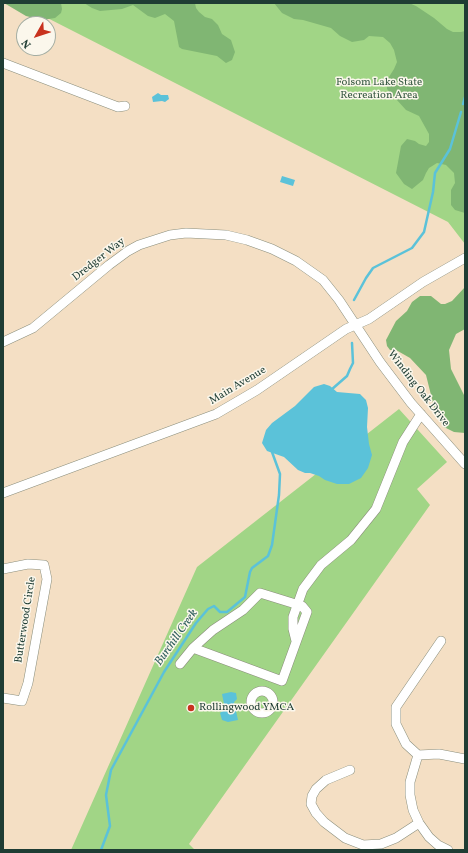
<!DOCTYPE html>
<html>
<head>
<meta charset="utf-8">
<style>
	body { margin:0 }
	#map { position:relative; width:468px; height:853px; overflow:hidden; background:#f4dfc4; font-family:Vollkorn,serif }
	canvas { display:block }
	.frame { position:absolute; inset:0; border:4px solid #1f3d34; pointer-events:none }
	.north { position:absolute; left:16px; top:16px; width:40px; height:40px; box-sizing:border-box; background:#fbf7ec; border:1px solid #a3ada2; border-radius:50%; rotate:231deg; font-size:11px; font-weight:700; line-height:16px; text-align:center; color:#1f3d34 }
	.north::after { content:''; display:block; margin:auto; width:14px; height:18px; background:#c8321e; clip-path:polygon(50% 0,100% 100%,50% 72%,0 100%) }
</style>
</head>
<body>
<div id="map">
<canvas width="468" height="853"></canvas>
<div class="frame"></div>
<div class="north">N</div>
</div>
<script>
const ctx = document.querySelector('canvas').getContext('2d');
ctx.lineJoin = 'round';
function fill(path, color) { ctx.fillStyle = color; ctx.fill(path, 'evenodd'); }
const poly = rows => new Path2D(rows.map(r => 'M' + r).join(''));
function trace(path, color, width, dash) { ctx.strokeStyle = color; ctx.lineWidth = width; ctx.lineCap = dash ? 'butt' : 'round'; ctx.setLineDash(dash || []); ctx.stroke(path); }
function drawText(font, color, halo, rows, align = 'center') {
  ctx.font = font + ' Vollkorn,serif'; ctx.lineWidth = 3; ctx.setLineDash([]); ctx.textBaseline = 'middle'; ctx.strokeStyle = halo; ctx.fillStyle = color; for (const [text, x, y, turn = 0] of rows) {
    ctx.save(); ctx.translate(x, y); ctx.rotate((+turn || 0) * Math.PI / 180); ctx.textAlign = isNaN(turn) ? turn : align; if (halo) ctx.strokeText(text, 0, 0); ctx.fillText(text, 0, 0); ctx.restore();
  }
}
const green = poly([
	[18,3,465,3,465,244,448,222],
	[399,409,447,462,417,489,430,505,189,844,195,850,71,850,197,567]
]);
const forest = poly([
	[4,3,61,3,62,9,61,13,55,18,42,20,26,16],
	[84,3,195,3,196,8,199,12,205,17,212,19,218,25,222,34,231,40,235,52,232,60,226,63,217,56,182,49,179,47,174,21,165,14,155,18,148,16,133,5,122,9,100,11,92,8],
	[274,3,409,3,416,6,434,18,447,29,453,32,461,32,465,31,465,213,455,210,451,205,451,190,455,183,454,173,446,165,437,163,429,168,426,173,423,180,412,189,404,184,396,173,401,146,407,139,415,141,419,144,426,146,429,142,429,134,419,116,406,110,387,89,387,80,394,69,397,62,394,50,390,43,383,37,369,36,364,40,352,42,340,36,331,28,303,20,294,19,282,13],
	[465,287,465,329,456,334,449,350,451,369,465,397,465,433,454,432,444,427,435,411,426,375,410,358,396,350,390,350,387,346,386,340,396,321,407,311,412,302,420,296,431,296,441,304,445,304,452,301]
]);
const water = poly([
	[158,93,161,95,168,95,169,99,165,102,162,101,153,102,152,97],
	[282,176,295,180,293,186,280,182],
	[324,384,330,386,337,392,360,394,366,400,368,408,367,427,369,444,372,455,368,468,361,478,349,484,337,484,325,480,319,476,310,473,305,473,298,470,284,457,267,451,262,443,266,430,272,423,295,406,314,387],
	[231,692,236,693,237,699,234,702,238,720,228,722,222,720,220,713,225,709,222,694]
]);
const stream = poly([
	[463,104,465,97],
	[354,300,366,278,373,268,412,248,424,232,433,192,435,173,450,149,461,112],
	[331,390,347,376,350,369,353,363,352,343],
	[101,850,110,826,106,795,111,770,164,672,196,623,208,609,214,606,220,612,227,612,245,597,250,572,252,568,268,556,272,545,279,495,280,474,272,452]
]);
const minor = poly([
	[3,63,118,107,125,106],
	[3,342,33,328,109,265,128,251,139,245,170,235,186,233,226,235,247,240,272,249,296,261,323,280,339,300,380,362,411,403,465,464],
	[3,493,216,414,257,390,346,329,369,319,423,282,465,258],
	[3,569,28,564,44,565,47,579,28,683,22,701,3,698],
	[296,641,293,629,293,617,303,589,321,565,351,540,376,509,403,442,421,414],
	[180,664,193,648,282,681,307,612,302,606,260,593,243,610,213,630,193,648],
	'251 702a11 11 0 1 1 22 0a11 11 0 1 1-22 0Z',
	[418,755,406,744,396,724,396,707,441,641],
	[418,755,410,782,410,795,413,810,419,823,429,837,438,845,448,850],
	[418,755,439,754,465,759],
	[350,770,326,780,316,789,312,796,311,804,316,813,324,822,345,838,363,845,381,844,396,838,419,823]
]);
const markers = [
	[191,708,4,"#c8321e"]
];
const parkNames = [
	["Folsom Lake State",379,83],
	["Recreation Area",379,96]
];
const streetNames = [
	["Dredger Way",99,260,-38],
	["Main Avenue",238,386,-31],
	["Winding Oak Drive",418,389,52],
	["Butterwood Circle",26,620,-81]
];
const poiNames = [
	["Rollingwood YMCA",199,708]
];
const waterNames = [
	["Burchill Creek",177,638,-55]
];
fill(green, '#a1d586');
fill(forest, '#80b673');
fill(water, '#5bc2d9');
trace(stream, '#5bc2d9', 2.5);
trace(minor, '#8a8e7c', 10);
trace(minor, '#fff', 9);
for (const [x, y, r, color] of markers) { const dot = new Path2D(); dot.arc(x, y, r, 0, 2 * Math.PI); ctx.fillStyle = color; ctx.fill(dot); trace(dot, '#fbf7ec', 1.5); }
drawText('11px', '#395b44', '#fbf7ec', parkNames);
drawText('11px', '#1f3d34', '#fbf7ec', streetNames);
drawText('11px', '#1f3d34', '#fbf7ec', poiNames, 'left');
drawText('italic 12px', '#2e5e5d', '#fbf7ec', waterNames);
</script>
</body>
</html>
